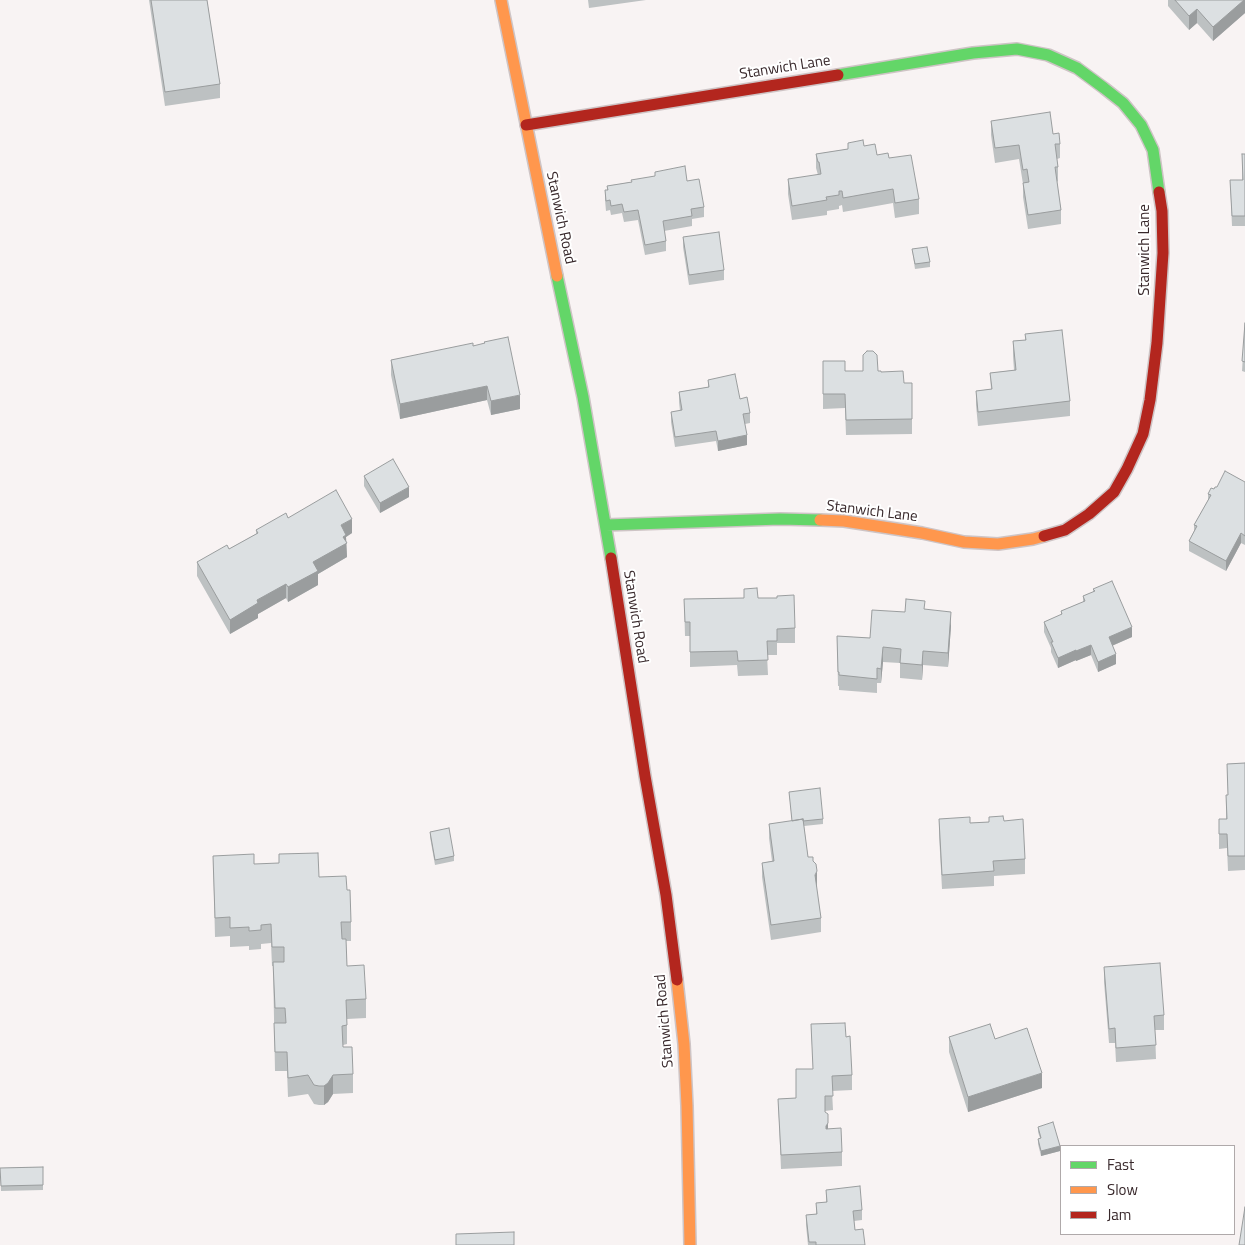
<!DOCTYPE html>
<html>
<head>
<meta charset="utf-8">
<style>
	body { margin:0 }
	#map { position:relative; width:1245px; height:1245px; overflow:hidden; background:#f8f3f3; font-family:"Titillium Web",sans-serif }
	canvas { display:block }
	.legend { position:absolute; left:1060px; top:1145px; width:175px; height:90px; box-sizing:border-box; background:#fff; border:1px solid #afa9aa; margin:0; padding:6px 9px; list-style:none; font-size:15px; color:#38282b }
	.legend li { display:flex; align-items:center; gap:10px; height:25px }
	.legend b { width:25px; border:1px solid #afa9aa }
</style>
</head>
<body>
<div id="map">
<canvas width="1245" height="1245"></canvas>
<ul class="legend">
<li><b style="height:6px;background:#63d668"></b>Fast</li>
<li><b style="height:6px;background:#ff974d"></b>Slow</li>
<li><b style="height:6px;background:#b3261e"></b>Jam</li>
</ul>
</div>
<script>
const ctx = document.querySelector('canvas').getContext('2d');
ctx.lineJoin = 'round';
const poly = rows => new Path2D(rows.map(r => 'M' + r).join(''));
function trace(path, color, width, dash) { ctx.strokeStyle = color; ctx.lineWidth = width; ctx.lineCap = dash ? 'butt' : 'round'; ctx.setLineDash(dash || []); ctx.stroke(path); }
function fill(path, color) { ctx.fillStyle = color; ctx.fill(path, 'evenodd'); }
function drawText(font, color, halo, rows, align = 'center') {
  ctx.font = font + ' "Titillium Web",sans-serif'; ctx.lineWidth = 4; ctx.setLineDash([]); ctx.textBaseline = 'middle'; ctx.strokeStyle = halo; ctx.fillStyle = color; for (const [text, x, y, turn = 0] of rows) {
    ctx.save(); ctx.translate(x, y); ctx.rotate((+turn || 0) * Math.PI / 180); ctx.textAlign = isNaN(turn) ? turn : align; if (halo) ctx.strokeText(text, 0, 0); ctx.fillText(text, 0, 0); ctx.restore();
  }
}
const fast = poly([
	[838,75,973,53,1017,49,1048,55,1077,68,1104,88,1123,103,1141,125,1153,150,1159,192],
	[557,276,583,397,611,558],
	[606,525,780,519,820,520]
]);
const slow = poly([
	[501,0,557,276],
	[820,520,844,521,922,533,964,542,998,544,1033,539,1044,536],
	[677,980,684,1044,687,1106,690,1245]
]);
const jam = poly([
	[526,125,838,75],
	[1044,536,1065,530,1089,514,1114,492,1127,469,1143,434,1150,400,1157,343,1163,253,1162,211,1159,192],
	[611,558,645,776,666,895,677,980]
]);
const wall = poly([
	[149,0,207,0,220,84,220,98,165,106],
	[588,0,646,0,589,8],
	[1168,0,1245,0,1245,13,1213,41,1197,23,1189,30,1168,6],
	[991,121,1053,134,1060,144,1060,158,1057,159,1058,167,1058,181,1057,182,1061,210,1061,224,1028,229,1023,197,1023,184,1019,159,995,163,991,135],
	[848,143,864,146,877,155,889,158,919,199,919,214,895,218,893,203,843,212,842,205,839,206,839,209,827,211,827,215,792,220,788,194,788,179,818,175,816,168,816,154,848,149],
	[1242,154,1245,154,1245,226,1232,226,1230,180,1242,180],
	[655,172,687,181,704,207,704,217,692,219,692,226,664,231,666,241,666,251,645,255,638,220,624,222,622,213,611,215,610,210,606,211,605,200,605,190,607,190,607,186,631,182,655,177],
	[683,237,724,270,724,280,689,285,683,247],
	[912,249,930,262,930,267,915,269],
	[1245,323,1245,372,1242,371],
	[1025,334,1070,401,1070,416,978,426,976,405,976,391,991,389,990,373,1014,370,1013,356,1013,341,1025,340],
	[473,346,520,409,491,415,487,400,400,419,391,375,391,360],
	[823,361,845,371,878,371,904,383,912,383,912,434,846,435,845,408,823,409],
	[708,380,740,399,750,413,750,423,745,424,747,445,718,451,716,441,675,447,671,422,671,412,680,411,679,402,679,392,708,387],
	[364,476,409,497,380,513,364,486],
	[1245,482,1245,545,1241,543,1226,571,1189,551,1189,541,1194,531,1194,525,1208,500,1208,494,1217,487],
	[288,518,352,533,346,537,347,557,318,574,318,585,288,602,286,598,258,614,258,618,230,634,197,576,197,562,229,549,256,534,256,530],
	[1093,589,1132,637,1112,646,1116,664,1098,672,1091,655,1076,661,1076,660,1058,668,1051,652,1051,648,1044,632,1044,622,1061,615,1061,611,1083,602,1083,596,1093,592],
	[758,598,795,628,795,643,777,643,777,655,767,655,768,675,738,676,737,665,690,667,690,636,685,636,684,599],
	[925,609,951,626,948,667,923,665,922,680,900,678,900,663,883,662,881,683,877,683,877,693,839,690,839,686,838,686,837,636,870,638,905,612],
	[1245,763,1245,870,1228,871,1227,848,1219,849,1219,819,1226,819,1226,795,1228,795,1227,764],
	[789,792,823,819,823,824,804,826,808,857,817,886,816,887,821,918,821,932,771,940,762,877,762,863,772,861,769,838,769,824,792,821],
	[939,819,970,823,1004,821,1025,859,1025,874,994,876,994,886,942,889,939,834],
	[430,832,454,856,454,861,435,865,430,837],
	[213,856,319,877,347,890,351,922,351,941,346,941,347,966,366,999,366,1018,347,1019,347,1044,343,1045,343,1047,353,1074,353,1093,333,1094,328,1102,324,1105,319,1105,314,1104,308,1094,288,1097,287,1071,275,1071,273,966,272,966,271,943,261,944,261,949,249,950,249,946,230,947,230,936,215,937],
	[1104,967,1164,1015,1164,1030,1155,1030,1156,1059,1116,1062,1115,1043,1109,1043,1104,982],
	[811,1024,846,1037,852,1075,852,1090,832,1091,833,1110,825,1111,828,1129,842,1152,842,1166,781,1169,778,1099,796,1098,813,1069],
	[949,1037,1042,1088,968,1112,949,1052],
	[1038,1127,1060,1151,1041,1156,1038,1144,1038,1139,1040,1138,1038,1132],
	[43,1167,43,1190,1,1191,0,1168],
	[826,1190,862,1210,862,1220,854,1221,855,1230,865,1245,808,1245,806,1225,806,1215,816,1214,816,1203,826,1202]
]);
const shadedWall = poly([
	[1244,0,1245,0,1245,13,1213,41,1213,27],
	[1197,9,1197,23,1189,30,1189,16],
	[487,386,487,400,400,419,400,404],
	[520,395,520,409,491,415,491,401],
	[747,435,747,445,718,451,718,441],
	[409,487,409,497,380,513,380,503],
	[352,519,352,533,346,537,347,557,318,574,318,585,288,602,288,587,313,562,341,525],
	[1241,533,1241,543,1226,571,1226,561],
	[286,584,286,598,258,614,258,618,230,634,230,620,257,600],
	[951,612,951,626,948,667,948,653],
	[1132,627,1132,637,1109,647,1109,637],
	[1091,645,1091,655,1076,661,1076,651],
	[883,647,883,662,881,683,881,669],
	[1076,650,1076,660,1058,668,1058,658],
	[923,651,923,665,922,680,922,665],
	[1116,654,1116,664,1098,672,1098,662],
	[817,871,817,886,815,889,815,875],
	[1042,1073,1042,1088,968,1112,968,1097],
	[333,1075,333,1094,328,1102,324,1105,324,1086],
	[828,1123,828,1137,826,1140,826,1126],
	[1060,1146,1060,1151,1041,1156,1041,1151]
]);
const building = poly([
	[151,0,207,0,220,84,165,92,151,0],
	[1175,0,1244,0,1213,27,1197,9,1189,16,1175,0],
	[1050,112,1053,134,1059,133,1060,144,1055,144,1058,167,1055,167,1061,210,1028,215,1023,183,1029,182,1027,169,1023,170,1019,145,995,148,991,121,1050,112],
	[863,140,864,146,875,144,877,155,888,153,889,158,911,155,919,199,895,203,893,189,843,198,842,191,839,191,839,195,826,197,827,200,792,206,788,179,821,174,819,162,818,162,816,154,848,149,848,143,863,140],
	[1242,154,1245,154,1245,216,1232,216,1230,180,1243,180,1242,154],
	[685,166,687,181,699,179,704,207,691,209,692,216,663,221,666,241,645,245,638,210,624,212,622,204,611,206,610,200,606,201,605,190,608,190,607,186,632,182,631,180,655,176,655,172,685,166],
	[719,232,724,270,689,275,683,237,719,232],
	[927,247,930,262,915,264,912,249,927,247],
	[1245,323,1245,362,1242,361,1245,323],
	[1062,330,1070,401,978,412,976,391,992,389,990,373,1016,370,1013,341,1026,340,1025,334,1062,330],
	[508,337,520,395,491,401,487,386,400,404,391,360,473,343,473,346,485,343,484,342,508,337],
	[867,351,873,351,877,355,878,371,881,371,881,372,903,371,904,383,912,383,912,419,846,420,845,394,823,394,823,361,845,361,845,371,863,371,863,355,867,351],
	[735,374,740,399,747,397,750,413,743,414,747,435,718,441,716,431,675,437,671,412,682,410,679,392,709,387,708,380,735,374],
	[393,459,409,487,380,503,364,476,393,459],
	[1225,471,1245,482,1245,536,1241,533,1226,561,1189,541,1197,526,1194,525,1211,495,1208,494,1211,488,1214,489,1215,487,1217,487,1225,471],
	[336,490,352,519,341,525,346,535,343,537,347,543,313,562,318,571,288,587,286,584,257,600,258,603,230,620,197,562,227,545,229,549,258,533,256,530,286,513,288,518,336,490],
	[1112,581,1132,627,1109,637,1116,654,1098,662,1091,645,1076,651,1076,650,1058,658,1051,642,1053,642,1044,622,1062,614,1061,611,1085,601,1083,596,1095,591,1093,589,1112,581],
	[757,588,758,598,777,598,777,596,794,595,795,628,777,629,777,641,767,641,768,660,738,661,737,651,690,652,690,622,685,622,684,599,744,598,744,589,757,588],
	[906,599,925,601,924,609,951,612,948,653,923,651,922,665,900,663,901,649,883,647,881,669,877,668,877,679,839,675,839,672,838,672,837,636,870,638,872,610,905,612,906,599],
	[1245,763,1245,856,1228,856,1227,834,1219,834,1219,819,1227,819,1226,795,1228,795,1227,764,1245,763],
	[820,788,823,819,803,821,803,819,792,821,789,792,820,788],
	[1003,816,1004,821,1023,819,1025,859,993,861,994,871,942,875,939,819,970,817,970,823,989,822,989,817,1003,816],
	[803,819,808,857,813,857,813,861,816,864,817,871,815,875,821,918,771,925,762,863,774,861,769,824,803,819],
	[449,828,454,856,435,860,430,832,449,828],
	[318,853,319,877,346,876,347,890,350,890,351,922,341,922,342,939,346,939,347,966,364,965,366,999,346,1000,347,1025,342,1026,343,1047,352,1047,353,1074,333,1075,328,1083,324,1086,319,1086,314,1085,308,1075,288,1078,287,1052,275,1052,274,1023,286,1023,285,1008,275,1008,273,962,284,962,284,947,272,947,271,924,261,925,261,930,249,931,249,927,230,928,230,917,215,918,213,856,254,854,254,864,279,863,279,854,318,853],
	[1160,963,1164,1015,1154,1016,1156,1045,1116,1048,1115,1028,1109,1029,1104,967,1160,963],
	[845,1023,846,1037,850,1036,852,1075,832,1076,833,1096,825,1096,825,1112,828,1114,828,1123,826,1126,826,1129,841,1128,842,1152,781,1155,778,1099,796,1098,796,1069,813,1069,811,1024,845,1023],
	[990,1024,995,1039,1027,1028,1042,1073,968,1097,949,1037,990,1024],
	[1053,1122,1060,1146,1041,1151,1038,1139,1041,1138,1038,1127,1053,1122],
	[43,1167,43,1185,1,1186,0,1168,43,1167],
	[860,1186,862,1210,853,1211,855,1230,863,1229,865,1245,816,1245,816,1242,809,1242,806,1215,817,1214,816,1203,827,1202,826,1190,860,1186],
	[1245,1207,1245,1245,1239,1245,1245,1207],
	[514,1232,514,1245,456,1245,456,1234,514,1232]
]);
const streetNames = [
	["Stanwich Lane",785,68,-9],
	["Stanwich Road",560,218,78],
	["Stanwich Lane",1145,250,-90],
	["Stanwich Lane",872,512,7],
	["Stanwich Road",635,617,81],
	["Stanwich Road",665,1021,-95]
];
trace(fast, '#cec4c5', 14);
trace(slow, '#cec4c5', 14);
trace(jam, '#cec4c5', 14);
trace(fast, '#63d668', 11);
trace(slow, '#ff974d', 11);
trace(jam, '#b3261e', 11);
fill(wall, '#bdc1c2');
fill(shadedWall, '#9a9d9e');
fill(building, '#dce0e2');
trace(building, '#9a9d9e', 1);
drawText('15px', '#38282b', '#fff', streetNames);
</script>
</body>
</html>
